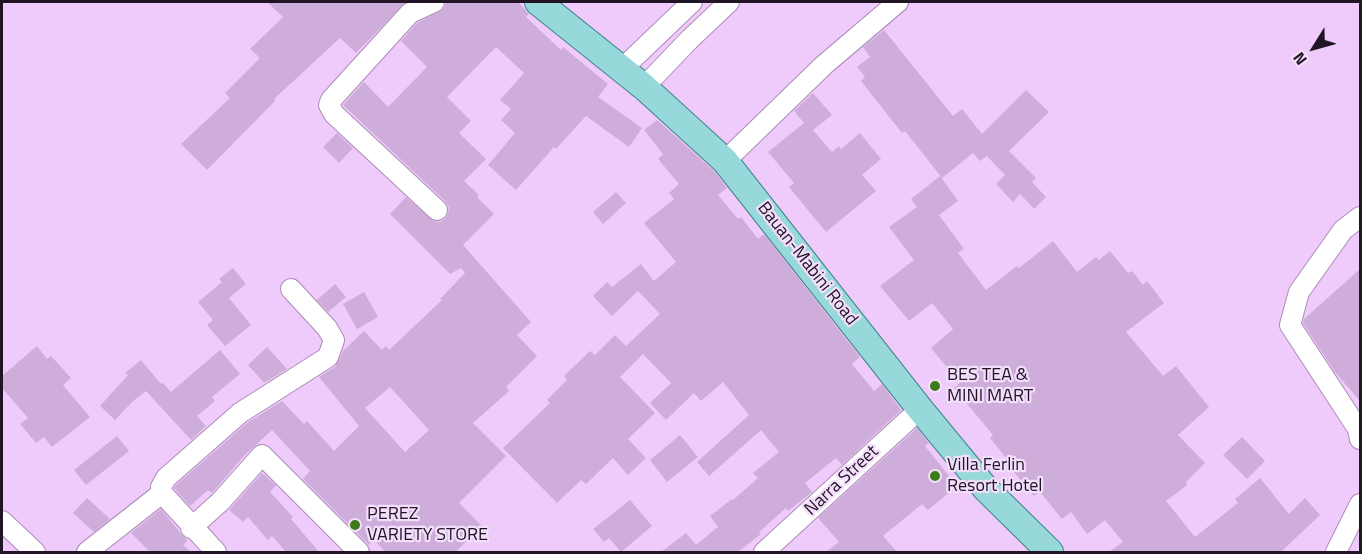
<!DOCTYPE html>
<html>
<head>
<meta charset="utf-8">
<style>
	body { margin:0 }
	#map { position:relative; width:1362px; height:554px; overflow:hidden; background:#eecbfb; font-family:"Titillium Web",sans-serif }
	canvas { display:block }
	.frame { position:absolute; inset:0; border:3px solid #201425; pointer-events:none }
	.north { position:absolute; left:1284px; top:18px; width:60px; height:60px; -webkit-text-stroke:4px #f3defb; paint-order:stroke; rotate:233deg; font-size:16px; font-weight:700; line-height:24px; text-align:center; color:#201425 }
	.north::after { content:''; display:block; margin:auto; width:21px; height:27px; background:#201425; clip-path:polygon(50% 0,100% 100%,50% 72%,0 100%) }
</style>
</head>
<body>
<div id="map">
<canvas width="1362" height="554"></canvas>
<div class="frame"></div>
<div class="north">N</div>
</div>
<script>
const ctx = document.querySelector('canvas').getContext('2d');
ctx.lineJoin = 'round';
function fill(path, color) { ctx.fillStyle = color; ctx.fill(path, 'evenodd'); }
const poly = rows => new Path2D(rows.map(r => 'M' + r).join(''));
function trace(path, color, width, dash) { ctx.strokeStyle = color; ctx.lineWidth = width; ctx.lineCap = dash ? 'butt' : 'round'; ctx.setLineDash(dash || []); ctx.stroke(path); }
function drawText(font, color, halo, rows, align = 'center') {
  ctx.font = font + ' "Titillium Web",sans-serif'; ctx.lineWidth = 4.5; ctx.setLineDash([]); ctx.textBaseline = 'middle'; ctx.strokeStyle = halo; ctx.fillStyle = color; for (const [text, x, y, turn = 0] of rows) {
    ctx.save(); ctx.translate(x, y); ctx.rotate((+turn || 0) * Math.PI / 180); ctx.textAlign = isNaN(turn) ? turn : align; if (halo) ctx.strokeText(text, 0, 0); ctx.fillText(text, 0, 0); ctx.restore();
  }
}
const building = poly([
	[267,2,406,2,356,53,340,38,274,99,276,100,207,170,181,144,230,98,225,93,260,58,250,49,283,17],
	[446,3,518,2,529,14,526,17,561,50,563,47,608,84,598,97,642,128,629,147,586,116,556,149,554,147,516,190,488,165,515,133,501,120,511,109,500,100,524,73,496,47,447,97,471,121,459,133,486,159,464,181,479,195,477,197,494,214,463,245,531,322,517,335,537,356,506,387,509,391,473,423,506,456,459,503,484,528,470,542,468,540,455,552,386,552,374,540,369,545,303,479,310,471,272,430,243,457,212,493,208,490,190,506,174,488,175,486,247,423,282,401,304,424,307,421,334,451,359,426,319,377,335,367,343,351,364,331,382,350,386,346,389,350,442,300,440,299,465,273,461,268,450,274,390,214,406,197,434,221,440,222,445,219,448,213,449,207,445,201,343,105,364,82,388,107,427,67,401,41,417,23,443,9],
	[390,387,429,430,405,452,365,408],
	[884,30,953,116,962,109,982,134,1026,90,1049,112,1009,151,1036,178,1032,182,1046,197,1034,209,1020,194,1013,202,996,184,1005,175,987,156,980,161,973,153,942,178,905,131,902,133,861,81,865,77,857,67,870,57,863,47],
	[813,93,832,115,813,130,832,152,839,146,841,149,860,133,881,159,862,175,876,191,826,232,789,187,794,183,768,152,804,123,794,111],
	[657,120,714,171,727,188,718,195,738,219,741,217,758,239,764,234,860,357,852,364,874,391,882,384,901,410,842,465,836,458,805,483,812,492,788,511,786,508,759,532,761,534,738,552,661,552,686,533,696,545,718,527,710,516,732,499,733,500,758,478,753,473,779,452,761,430,709,476,697,462,749,415,723,382,701,401,694,393,666,420,650,403,671,383,643,354,620,377,655,413,628,439,646,458,628,475,613,458,586,484,581,480,557,503,503,448,550,403,547,400,567,380,564,376,590,351,595,355,615,335,626,346,660,314,638,291,612,316,593,296,607,282,612,287,641,264,654,281,676,262,644,223,674,199,669,193,679,184,658,159,663,154,644,130],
	[337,133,353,148,339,163,323,147],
	[940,176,958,201,939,215,964,249,958,253,986,290,1017,266,1019,268,1053,241,1077,272,1096,257,1099,260,1110,251,1128,273,1132,271,1143,285,1147,281,1164,303,1126,332,1163,376,1176,366,1209,407,1178,435,1205,463,1186,482,1187,485,1166,501,1195,537,1238,503,1235,499,1260,478,1289,514,1305,498,1320,515,1281,552,1109,552,1123,542,1105,520,1087,534,1071,512,1062,519,1040,492,1034,496,1008,465,1011,464,990,438,993,435,954,388,960,383,931,348,953,329,932,303,909,321,880,286,914,260,889,227,917,207,911,199],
	[616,192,626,203,603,224,593,212],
	[233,268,246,284,229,298,251,325,225,346,207,325,213,320,198,302,222,282,219,279],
	[1360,269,1360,401,1335,372,1303,323,1304,319],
	[335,284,346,297,328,312,317,300],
	[364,292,378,317,357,329,343,304],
	[37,346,47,359,51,356,71,378,63,385,90,417,52,447,44,437,36,443,20,424,28,418,2,388,2,376],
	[267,347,287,369,264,383,248,365],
	[220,350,240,374,212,397,215,401,197,416,206,426,191,440,146,391,132,402,115,420,100,406,128,375,125,373,141,360,161,384,162,382,171,392],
	[917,428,929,443,925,446,957,486,928,510,922,504,883,536,897,552,826,552,839,542,818,518],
	[680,435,698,457,667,482,650,460],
	[117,436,129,451,86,485,74,470],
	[1242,437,1265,461,1247,479,1223,455],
	[262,473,276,485,270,492,293,517,291,519,319,552,286,552,272,536,268,540,248,517,243,522,229,510],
	[87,498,110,519,94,532,73,513],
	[630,500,652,526,621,552,609,538,604,542,593,529],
	[161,509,183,536,188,540,183,545,191,552,150,552,131,533]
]);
const minor = poly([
	[434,2,410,13,331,100,329,105,334,114,437,210],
	[622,69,692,2],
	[644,87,689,40,729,2],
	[725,161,824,65,898,2],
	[1360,217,1343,230,1299,292,1290,325,1358,429,1360,439],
	[2,521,35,552],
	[191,528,220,502,262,455,359,552],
	[87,552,162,493],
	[216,552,162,493,161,487,166,478,240,413,328,357,334,340,327,328,291,289],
	[764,552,920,409],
	[1336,552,1360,504]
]);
const major = poly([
	[538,2,644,87,725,161,920,409,986,489,1050,552]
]);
const markers = [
	[935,386,6,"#3d7b19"],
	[935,476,6,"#3d7b19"],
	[355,525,6,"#3d7b19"]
];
const streetNames = [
	["Bauan-Mabini Road",807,264,52],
	["Narra Street",842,481,-43]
];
const poiNames = [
	["BES TEA &",947,376],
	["MINI MART",947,397],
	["Villa Ferlin",947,466],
	["Resort Hotel",947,487],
	["PEREZ",367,515],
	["VARIETY STORE",367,536]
];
fill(building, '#ceaddb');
trace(minor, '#ad8cb9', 22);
trace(major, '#40838a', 28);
trace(minor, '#fff', 20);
trace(major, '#97d9da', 26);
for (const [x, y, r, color] of markers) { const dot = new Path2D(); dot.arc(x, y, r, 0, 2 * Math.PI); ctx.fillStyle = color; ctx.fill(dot); trace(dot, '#f3defb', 2); }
drawText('18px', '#201425', '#f3defb', streetNames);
drawText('18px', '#201425', '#f3defb', poiNames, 'left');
</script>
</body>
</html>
